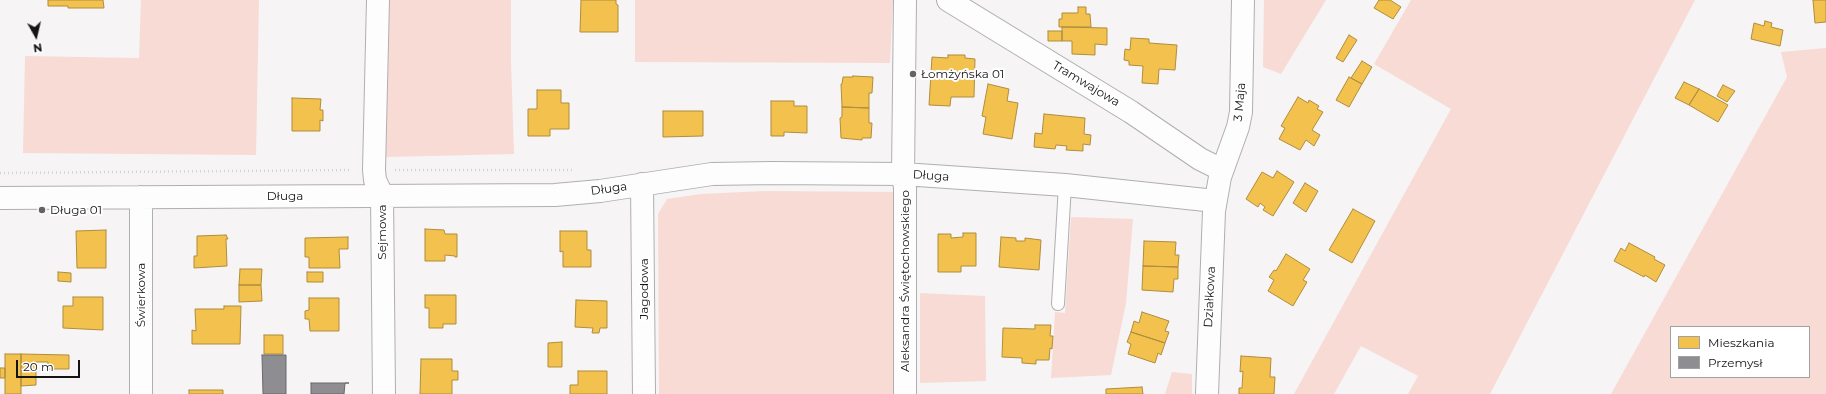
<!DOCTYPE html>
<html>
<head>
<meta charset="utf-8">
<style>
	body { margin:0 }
	#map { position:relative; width:1826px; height:394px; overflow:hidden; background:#f6f4f5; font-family:Montserrat,sans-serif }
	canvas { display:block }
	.legend { position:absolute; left:1670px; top:326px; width:140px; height:52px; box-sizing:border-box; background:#fff; border:1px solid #a1a1a1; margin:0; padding:5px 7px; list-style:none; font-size:12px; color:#151414 }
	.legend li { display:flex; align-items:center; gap:8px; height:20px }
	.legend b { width:20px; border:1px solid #a1a1a1 }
	.north { position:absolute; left:16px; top:16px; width:40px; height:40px; -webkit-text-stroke:3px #fff; paint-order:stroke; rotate:172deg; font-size:11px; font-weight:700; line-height:16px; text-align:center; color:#151414 }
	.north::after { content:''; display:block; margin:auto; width:14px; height:18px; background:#151414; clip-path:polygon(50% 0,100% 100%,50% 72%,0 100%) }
	.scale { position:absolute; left:16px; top:360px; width:64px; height:18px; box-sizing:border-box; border:2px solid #151414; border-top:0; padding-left:5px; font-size:12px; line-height:14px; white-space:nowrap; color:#151414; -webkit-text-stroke:3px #fff; paint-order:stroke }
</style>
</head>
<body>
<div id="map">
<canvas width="1826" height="394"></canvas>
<ul class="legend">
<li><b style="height:11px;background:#f2c14e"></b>Mieszkania</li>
<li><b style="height:11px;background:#8d8d92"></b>Przemysł</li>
</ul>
<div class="north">N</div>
<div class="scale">20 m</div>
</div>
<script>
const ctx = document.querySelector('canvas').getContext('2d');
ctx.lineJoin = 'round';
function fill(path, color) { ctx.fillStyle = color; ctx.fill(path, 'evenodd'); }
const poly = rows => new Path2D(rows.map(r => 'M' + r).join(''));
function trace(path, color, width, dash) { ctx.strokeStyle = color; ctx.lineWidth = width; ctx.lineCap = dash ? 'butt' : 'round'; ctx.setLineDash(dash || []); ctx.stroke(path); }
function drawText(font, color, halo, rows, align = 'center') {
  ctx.font = font + ' Montserrat,sans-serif'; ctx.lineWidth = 4; ctx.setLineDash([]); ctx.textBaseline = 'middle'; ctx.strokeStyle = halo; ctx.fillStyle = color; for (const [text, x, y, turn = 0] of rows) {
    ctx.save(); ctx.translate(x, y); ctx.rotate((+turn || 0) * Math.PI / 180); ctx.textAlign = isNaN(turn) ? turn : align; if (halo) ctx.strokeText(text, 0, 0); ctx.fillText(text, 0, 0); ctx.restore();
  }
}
const green = poly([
	[141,0,259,0,256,155,23,153,25,56,139,58],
	[389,0,511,0,511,61,514,154,386,157],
	[635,0,893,0,890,63,635,62],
	[1264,0,1326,0,1281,74,1263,67],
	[1411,0,1695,0,1490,394,1408,394,1418,376,1361,346,1334,394,1294,394,1451,109,1374,64],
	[1826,48,1826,394,1611,394,1787,77,1781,52],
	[1671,327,1809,327,1809,377,1671,377],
	[765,191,895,192,896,394,659,394,658,214,667,199,701,194],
	[1071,217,1133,219,1126,303,1111,375,1051,378,1055,312,1065,313],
	[920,293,985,296,986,381,920,383],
	[1172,372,1192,374,1192,394,1165,394]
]);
const homes = poly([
	[48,0,103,0,104,8,68,8,68,6,48,6,48,0],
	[581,0,616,0,616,4,618,5,618,32,580,32,581,0],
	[1379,0,1390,0,1401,7,1393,19,1374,8,1379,0],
	[1813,0,1826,0,1826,22,1815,23,1813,0],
	[1078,7,1086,7,1086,14,1090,14,1091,27,1059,27,1059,19,1062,19,1062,13,1078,13,1078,7],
	[1765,21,1772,23,1771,27,1783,30,1780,46,1751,39,1754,23,1764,26,1765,21],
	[1062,27,1107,28,1107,45,1095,44,1095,55,1072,54,1072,41,1062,41,1062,27],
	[1048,31,1062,31,1062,41,1048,41,1048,31],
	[1349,35,1357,40,1343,62,1336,58,1349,35],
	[1131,38,1149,39,1149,43,1177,45,1175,70,1159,69,1158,84,1142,83,1143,66,1129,65,1129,61,1124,60,1125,49,1130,50,1131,38],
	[948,55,965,55,965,58,975,59,974,97,951,97,950,106,929,105,932,57,948,58,948,55],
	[1362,61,1372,67,1362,84,1351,78,1362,61],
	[853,76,873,77,872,93,869,93,869,108,842,107,841,84,842,84,843,77,853,77,853,76],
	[1349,77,1362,84,1349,107,1336,100,1349,77],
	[1684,82,1699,89,1689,105,1675,98,1684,82],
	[988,84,1009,89,1007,101,1018,103,1012,139,983,134,986,117,982,116,988,84],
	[1723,85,1735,91,1727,102,1717,96,1723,85],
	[1699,89,1728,105,1718,122,1689,105,1699,89],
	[537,90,561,90,561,103,569,103,569,129,550,129,550,136,528,136,528,109,537,109,537,90],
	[1298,97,1308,103,1309,100,1319,106,1317,109,1323,112,1312,130,1320,135,1314,146,1306,140,1300,150,1279,139,1285,128,1281,126,1298,97],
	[292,98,321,99,320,110,323,110,323,121,320,120,320,131,292,131,292,98],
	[771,101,794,101,794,106,807,106,807,133,784,132,784,136,771,136,771,101],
	[842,107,869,108,869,123,872,123,871,138,862,138,862,140,841,138,840,118,842,117,842,107],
	[663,111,703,111,703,136,663,137,663,111],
	[1044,114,1085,118,1084,134,1091,135,1090,145,1083,144,1083,151,1066,150,1067,146,1056,145,1055,149,1034,147,1035,133,1042,134,1044,114],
	[1277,171,1294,182,1273,216,1263,210,1265,207,1260,203,1258,207,1246,199,1262,172,1273,178,1277,171],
	[1305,183,1318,191,1306,212,1293,203,1305,183],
	[1353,209,1375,221,1352,263,1329,250,1353,209],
	[425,229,444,230,445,234,457,234,457,257,455,257,455,256,445,255,445,261,425,261,425,229],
	[106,230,106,268,77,268,76,231,106,230],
	[560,231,587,231,587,250,591,250,591,267,563,267,563,251,560,252,560,231],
	[963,233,976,233,976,266,961,266,961,272,938,272,938,234,951,234,951,238,963,237,963,233],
	[226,235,228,239,226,239,227,266,194,268,194,256,197,256,197,236,226,235],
	[348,237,348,249,339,249,340,268,309,268,309,257,305,257,305,238,348,237],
	[1001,237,1016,238,1016,241,1025,241,1025,238,1041,240,1039,270,999,267,1001,237],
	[1144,241,1176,242,1175,255,1179,255,1178,267,1143,266,1144,241],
	[1629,243,1655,257,1654,259,1665,265,1656,282,1645,275,1644,277,1614,261,1621,248,1625,251,1629,243],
	[1286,254,1310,269,1303,280,1307,282,1293,306,1268,291,1274,280,1269,277,1274,270,1276,271,1286,254],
	[1143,266,1178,267,1178,279,1174,279,1173,292,1142,290,1143,266],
	[240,269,262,269,261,285,239,285,240,269],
	[58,272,71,273,71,282,58,281,58,272],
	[307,272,323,272,323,282,307,282,307,272],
	[239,285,261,285,262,301,239,302,239,285],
	[425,295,456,295,456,324,443,324,443,328,429,328,429,308,425,308,425,295],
	[73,297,103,297,103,330,63,328,63,306,73,306,73,297],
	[309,298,339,298,339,331,310,331,309,319,305,319,305,311,309,310,309,298],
	[576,300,607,301,607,328,600,328,599,333,592,333,593,328,575,327,576,300],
	[224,306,241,306,240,344,192,344,192,330,196,331,195,309,224,309,224,306],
	[1142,312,1169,321,1165,331,1169,332,1165,343,1131,332,1134,321,1139,323,1142,312],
	[1035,325,1051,325,1050,336,1053,336,1052,349,1050,348,1049,360,1036,360,1036,364,1022,363,1022,358,1002,357,1003,328,1035,329,1035,325],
	[1131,332,1165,343,1161,355,1158,353,1155,363,1128,354,1131,344,1127,342,1131,332],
	[264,335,283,335,283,354,264,354,264,335],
	[562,342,562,367,548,367,548,343,562,342],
	[5,354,21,354,21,394,5,394,5,354],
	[21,354,69,355,69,369,48,369,48,362,36,362,36,385,21,386,21,354],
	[1241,356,1271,358,1270,377,1275,377,1274,394,1239,394,1239,388,1242,388,1243,371,1240,372,1241,356],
	[421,359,452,359,452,371,458,371,458,380,452,380,452,394,420,394,421,359],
	[0,368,5,368,5,378,0,378,0,368],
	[578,371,607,371,607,394,570,394,570,385,578,385,578,371],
	[1142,387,1143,394,1106,394,1106,389,1142,387],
	[189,390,223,390,223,394,189,394,189,390]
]);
const industry = poly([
	[262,355,286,355,286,394,263,394,262,355],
	[311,383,349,383,345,383,344,394,311,394,311,383]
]);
const path = poly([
	[395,170,572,170],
	[0,173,352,170]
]);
const service = poly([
	[1058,304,1065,185]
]);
const minor = poly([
	[378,0,374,170,375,180,382,195,384,394],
	[905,0,903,174,905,188,905,394],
	[948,0,1131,112,1200,159,1222,170],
	[642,184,644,394],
	[141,197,141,394],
	[0,198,555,195,600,191,712,174,772,173,903,174,1065,185,1215,201],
	[1207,394,1214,211,1220,177,1238,127,1241,112,1243,0]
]);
const markers = [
	[913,74,4,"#646263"],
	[42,210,4,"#646263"]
];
const poiNames = [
	["Łomżyńska 01",921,74],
	["Długa 01",50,210]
];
const streetNames = [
	["Tramwajowa",1086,84,31],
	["3 Maja",1240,102,-85],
	["Długa",931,176,4],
	["Długa",609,189,-8],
	["Długa",285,196],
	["Sejmowa",382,232,-90],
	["Aleksandra Świętochowskiego",905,281,-90],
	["Jagodowa",644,289,-90],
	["Świerkowa",141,295,-90],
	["Działkowa",1210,297,-87]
];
fill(green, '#f8dbd4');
fill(homes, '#f2c14e');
trace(homes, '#b08d3d', 1);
fill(industry, '#8d8d92');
trace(industry, '#69696c', 1);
trace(service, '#b0afb0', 14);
trace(minor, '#b0afb0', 24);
trace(path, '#d5d4d5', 2.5, [1, 3]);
trace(service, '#fefdfe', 12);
trace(minor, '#fefdfe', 22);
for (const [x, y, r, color] of markers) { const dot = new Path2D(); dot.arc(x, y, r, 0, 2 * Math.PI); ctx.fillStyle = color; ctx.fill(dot); trace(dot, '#fff', 1.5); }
drawText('12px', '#151414', '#fff', poiNames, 'left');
drawText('12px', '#151414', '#fff', streetNames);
</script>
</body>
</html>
